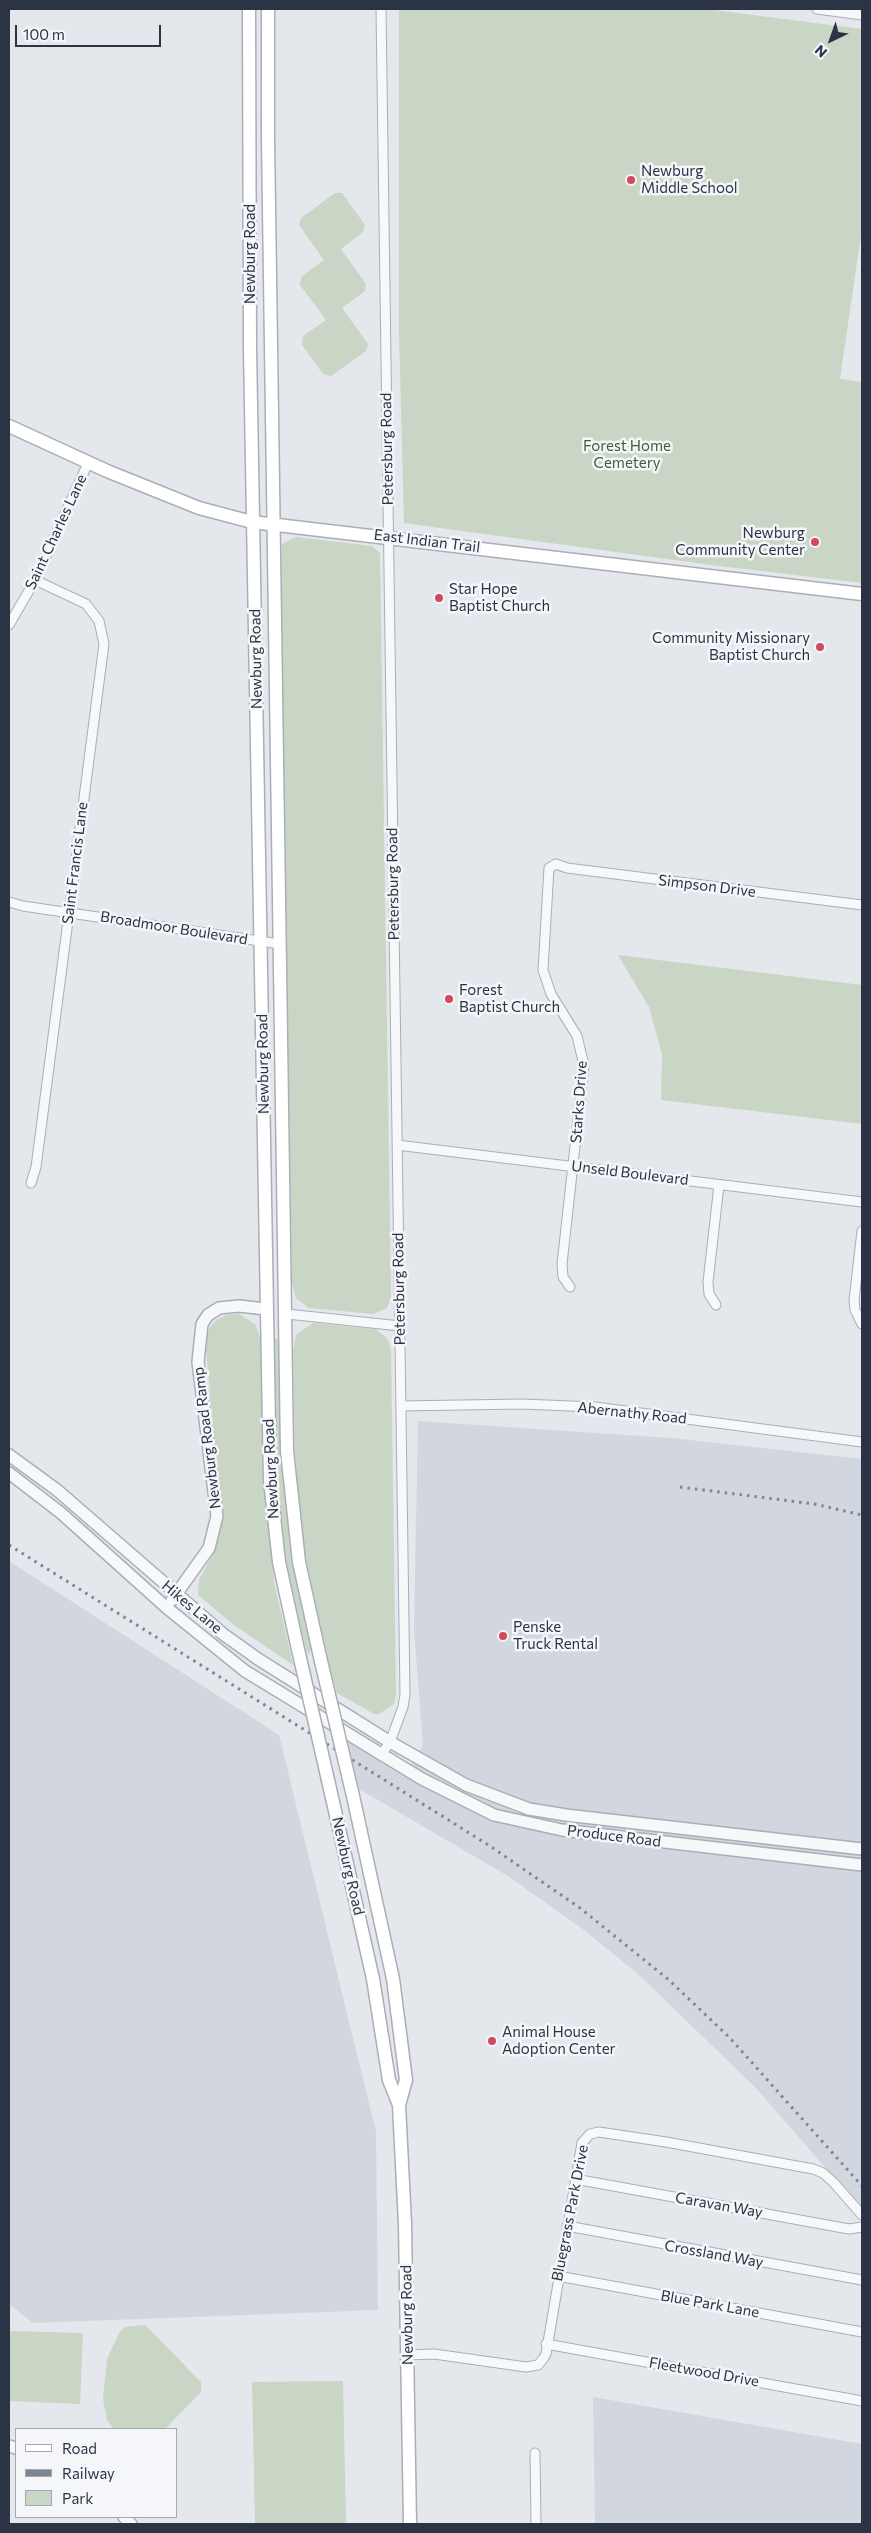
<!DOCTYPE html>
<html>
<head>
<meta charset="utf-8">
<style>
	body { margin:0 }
	#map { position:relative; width:871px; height:2533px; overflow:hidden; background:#e4e7ec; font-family:Commissioner,sans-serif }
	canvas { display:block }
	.frame { position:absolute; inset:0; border:10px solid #2b3445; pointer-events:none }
	.legend { position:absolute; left:15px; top:2428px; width:162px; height:90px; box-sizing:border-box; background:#f4f6f9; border:1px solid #a4a8b1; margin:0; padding:6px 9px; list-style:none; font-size:15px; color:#2b3445 }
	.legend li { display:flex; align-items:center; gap:10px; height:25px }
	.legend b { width:25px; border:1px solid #a4a8b1 }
	.north { position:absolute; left:806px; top:15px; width:50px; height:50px; -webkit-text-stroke:4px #f4f6f9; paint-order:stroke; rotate:222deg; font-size:14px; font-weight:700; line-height:20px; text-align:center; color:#2b3445 }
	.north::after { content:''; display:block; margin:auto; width:18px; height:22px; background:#2b3445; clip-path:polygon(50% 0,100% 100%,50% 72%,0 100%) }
	.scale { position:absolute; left:15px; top:25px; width:146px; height:22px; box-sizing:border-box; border:2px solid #2b3445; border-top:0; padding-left:6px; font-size:15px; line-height:18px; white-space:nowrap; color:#2b3445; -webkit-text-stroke:4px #f4f6f9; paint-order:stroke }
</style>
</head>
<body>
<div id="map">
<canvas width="871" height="2533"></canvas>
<div class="frame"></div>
<ul class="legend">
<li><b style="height:6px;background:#fff"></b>Road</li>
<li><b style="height:6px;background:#7d8696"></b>Railway</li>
<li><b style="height:14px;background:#c9d6c5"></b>Park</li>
</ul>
<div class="north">N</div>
<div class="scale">100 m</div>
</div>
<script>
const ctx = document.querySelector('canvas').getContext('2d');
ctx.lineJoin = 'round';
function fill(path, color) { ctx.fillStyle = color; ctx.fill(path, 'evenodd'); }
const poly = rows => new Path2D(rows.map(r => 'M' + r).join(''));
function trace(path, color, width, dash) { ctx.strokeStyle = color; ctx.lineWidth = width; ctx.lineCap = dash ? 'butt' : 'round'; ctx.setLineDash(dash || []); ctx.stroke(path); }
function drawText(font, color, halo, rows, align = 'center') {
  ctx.font = font + ' Commissioner,sans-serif'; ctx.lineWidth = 5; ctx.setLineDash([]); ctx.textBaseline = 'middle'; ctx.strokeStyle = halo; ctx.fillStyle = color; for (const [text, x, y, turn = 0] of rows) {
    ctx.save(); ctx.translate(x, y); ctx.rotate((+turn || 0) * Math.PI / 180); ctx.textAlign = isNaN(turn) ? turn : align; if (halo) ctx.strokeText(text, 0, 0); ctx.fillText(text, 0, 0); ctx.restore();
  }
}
const built = poly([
	[418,1421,671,1438,862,1459,862,2210,757,2089,638,1974,584,1930,508,1876,359,1789,348,1741,404,1777,423,1745,414,1629],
	[9,1561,279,1735,376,2132,378,2310,33,2323,9,2304],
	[593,2397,862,2444,862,2524,595,2524]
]);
const green = poly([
	[399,9,706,9,862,29,862,228,840,379,862,382,862,583,711,565,404,523,399,331],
	[335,193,342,193,365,225,363,232,341,249,366,284,365,291,342,308,368,344,366,351,331,376,323,374,302,345,303,336,326,320,300,285,301,277,324,260,299,225,301,218],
	[296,537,372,546,380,553,391,1297,387,1308,373,1314,309,1308,296,1298,292,1283,281,585,282,544],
	[618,955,862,985,862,1124,661,1100,662,1054,649,1007],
	[239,1314,255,1324,261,1340,263,1446,274,1582,293,1665,234,1625,198,1595,199,1580,215,1550,222,1521,205,1339,209,1329,216,1320,227,1315],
	[313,1323,375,1329,387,1338,391,1349,396,1696,394,1704,379,1714,374,1714,337,1693,327,1658,301,1535,295,1454,293,1350,296,1335],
	[272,1339,281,1339,286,1501,297,1578,311,1650,308,1655,291,1594,282,1541,275,1464],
	[145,2325,201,2382,201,2392,165,2429,114,2429,107,2420,103,2399,107,2359,119,2333,126,2327],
	[9,2331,83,2333,80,2404,9,2401],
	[343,2381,346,2524,255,2524,252,2382]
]);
const minor = poly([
	[381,9,405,1694,403,1707,390,1742,381,1755],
	[817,9,862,15],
	[9,625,35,580,88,463],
	[9,902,23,906,280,944],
	[397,1145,862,1202],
	[31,1183,36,1167,104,644,99,621,86,604,35,580],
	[862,1231,854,1300,855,1310,862,1324],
	[570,1287,563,1277,562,1264,584,1065,577,1036,551,994,543,970,549,868,556,864,567,868,862,905],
	[716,1305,709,1294,708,1282,719,1185],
	[287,1314,400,1326],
	[401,1406,522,1404,595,1407,862,1442],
	[575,2179,849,2229,862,2227],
	[567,2226,862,2280],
	[558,2276,862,2332],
	[546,2344,862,2401],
	[408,2355,434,2354,526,2367,538,2365,543,2359,546,2354,582,2143,590,2134,599,2132,666,2142,813,2169,823,2173,834,2183,862,2215],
	[535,2453,536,2524]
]);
const tertiary = poly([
	[9,1455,57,1490,223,1634,258,1659,390,1742,466,1785,529,1809,566,1815,862,1849],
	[9,1473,61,1513,167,1608,245,1671,422,1779,494,1815,562,1830,862,1865],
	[172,1600,209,1548,217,1516,198,1362,202,1324,208,1315,219,1308,239,1306,266,1309],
	[9,2446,16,2448],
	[124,2517,131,2524]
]);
const secondary = poly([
	[249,9,250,349,270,1480,279,1562,297,1645],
	[268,9,268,139,287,1451,299,1562,320,1657],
	[9,426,107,471,199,508,252,522,862,594],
	[328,1780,373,1979,389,2080,399,2105],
	[353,1796,393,1979,406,2080,399,2105,405,2224,410,2524]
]);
const rail = poly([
	[680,1487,814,1504,862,1515],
	[9,1545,490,1846,580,1908,669,1980,730,2038,862,2186]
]);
const secondaryBridge = poly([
	[297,1645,328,1780],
	[320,1657,353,1796]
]);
const markers = [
	[631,180,5,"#d1495b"],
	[815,542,5,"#d1495b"],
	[439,598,5,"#d1495b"],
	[820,647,5,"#d1495b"],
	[449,999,5,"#d1495b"],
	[503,1636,5,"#d1495b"],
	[492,2041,5,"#d1495b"]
];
const poiNames = [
	["Newburg",641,171],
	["Middle School",641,188],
	["Newburg",805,533,"right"],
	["Community Center",805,550,"right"],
	["Star Hope",449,589],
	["Baptist Church",449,606],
	["Community Missionary",810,638,"right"],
	["Baptist Church",810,655,"right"],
	["Forest",459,990],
	["Baptist Church",459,1007],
	["Penske",513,1627],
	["Truck Rental",513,1644],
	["Animal House",502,2032],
	["Adoption Center",502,2049]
];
const streetNames = [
	["Newburg Road",250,254,-90],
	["Petersburg Road",387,449,-91],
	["Saint Charles Lane",56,532,-65],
	["East Indian Trail",427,541,7],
	["Newburg Road",256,659,-91],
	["Saint Francis Lane",75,863,-83],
	["Petersburg Road",393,884,-91],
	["Simpson Drive",707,886,7],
	["Broadmoor Boulevard",174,928,9],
	["Newburg Road",263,1064,-91],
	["Starks Drive",579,1102,-86],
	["Unseld Boulevard",630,1173,7],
	["Petersburg Road",399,1289,-91],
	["Abernathy Road",632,1413,6],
	["Newburg Road Ramp",207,1438,-97],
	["Newburg Road",271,1469,-93],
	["Hikes Lane",192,1607,40],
	["Produce Road",614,1836,7],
	["Newburg Road",348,1866,77],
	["Caravan Way",719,2205,10],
	["Bluegrass Park Drive",570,2213,-79],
	["Crossland Way",714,2254,10],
	["Blue Park Lane",710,2304,10],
	["Newburg Road",407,2315,-91],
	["Fleetwood Drive",704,2372,10]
];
const parkNames = [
	["Forest Home",627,446],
	["Cemetery",627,463]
];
fill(built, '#d2d6de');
fill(green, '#c9d6c5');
trace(minor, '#a9aeb7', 11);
trace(tertiary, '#a9aeb7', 14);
trace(secondary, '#a9aeb7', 15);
trace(minor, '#f7f8fa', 9);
trace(tertiary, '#f7f8fa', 11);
trace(secondary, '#fff', 12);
trace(rail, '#7d8696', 3, [2.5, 5]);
trace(secondaryBridge, '#a9aeb7', 15, []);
trace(secondaryBridge, '#fff', 12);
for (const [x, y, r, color] of markers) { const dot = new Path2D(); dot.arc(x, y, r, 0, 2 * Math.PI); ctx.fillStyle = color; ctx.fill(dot); trace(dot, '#f4f6f9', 2); }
drawText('15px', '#2b3445', '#f4f6f9', poiNames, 'left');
drawText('15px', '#2b3445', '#f4f6f9', streetNames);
drawText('15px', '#3f6138', '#f4f6f9', parkNames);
</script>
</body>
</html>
